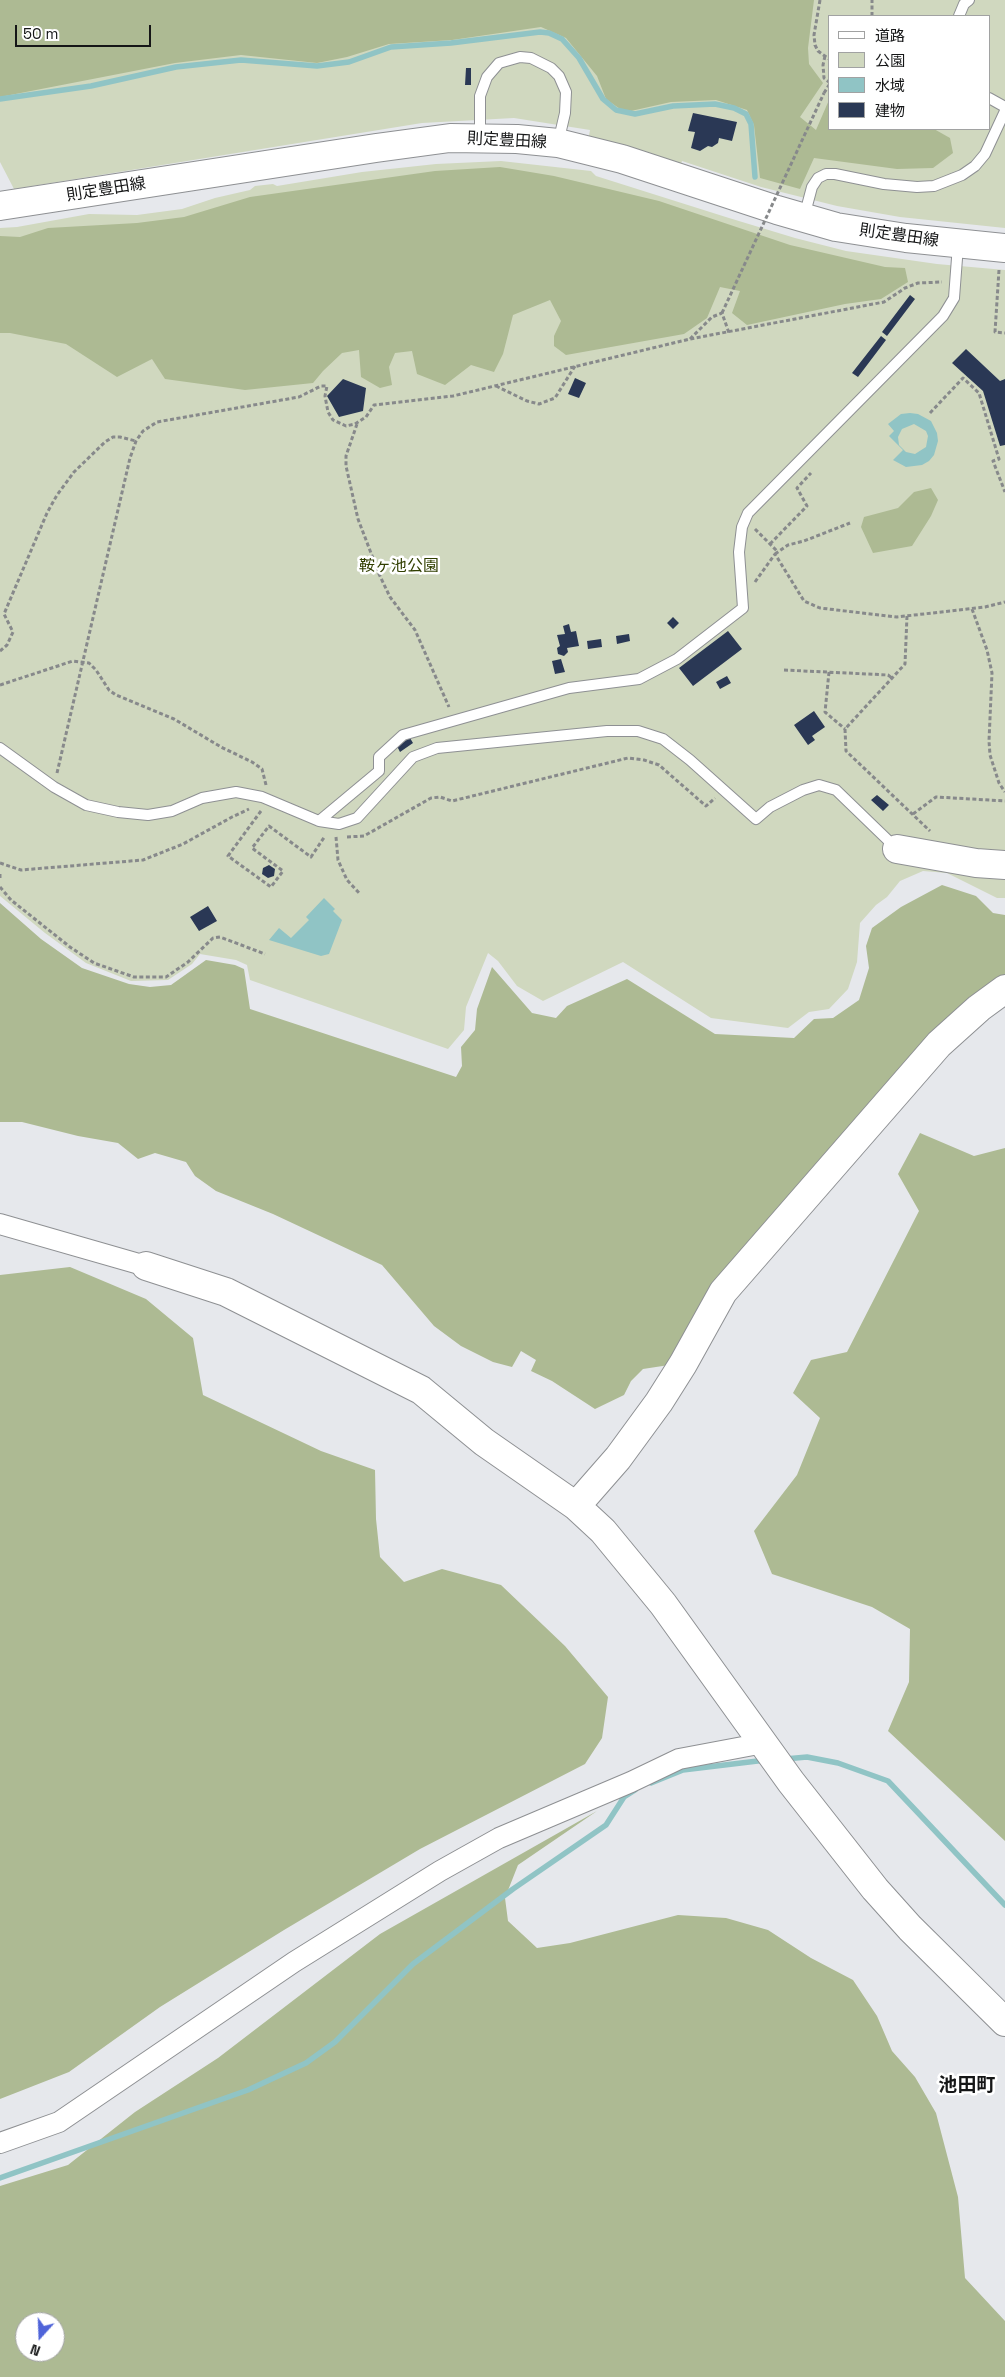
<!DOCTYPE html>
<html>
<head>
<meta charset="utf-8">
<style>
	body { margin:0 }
	#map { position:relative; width:1005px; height:2377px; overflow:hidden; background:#e6e8ec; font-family:"Space Grotesk","Noto Sans JP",sans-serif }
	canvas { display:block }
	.legend { position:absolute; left:828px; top:15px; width:162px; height:115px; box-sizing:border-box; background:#fff; border:1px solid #a1a2a2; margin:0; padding:6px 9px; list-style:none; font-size:15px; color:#151617 }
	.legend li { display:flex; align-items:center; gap:10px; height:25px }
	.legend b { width:25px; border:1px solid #a1a2a2 }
	.north { position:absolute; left:15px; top:2312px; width:50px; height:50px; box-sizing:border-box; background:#fff; border:1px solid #a1a2a2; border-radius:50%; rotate:200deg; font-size:14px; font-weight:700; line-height:20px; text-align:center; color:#151617 }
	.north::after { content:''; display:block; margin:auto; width:18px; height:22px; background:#4f64d9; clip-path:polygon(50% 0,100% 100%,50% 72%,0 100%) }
	.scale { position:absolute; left:15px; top:25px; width:136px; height:22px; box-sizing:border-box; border:2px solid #151617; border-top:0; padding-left:6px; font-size:15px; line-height:18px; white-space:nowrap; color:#151617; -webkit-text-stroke:4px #fff; paint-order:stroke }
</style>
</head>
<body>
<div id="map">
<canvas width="1005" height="2377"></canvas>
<ul class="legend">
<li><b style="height:6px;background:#fff"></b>道路</li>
<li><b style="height:14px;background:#d0d8bf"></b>公園</li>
<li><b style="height:14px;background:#90c4c5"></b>水域</li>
<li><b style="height:14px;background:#2a3855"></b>建物</li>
</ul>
<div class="north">N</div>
<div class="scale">50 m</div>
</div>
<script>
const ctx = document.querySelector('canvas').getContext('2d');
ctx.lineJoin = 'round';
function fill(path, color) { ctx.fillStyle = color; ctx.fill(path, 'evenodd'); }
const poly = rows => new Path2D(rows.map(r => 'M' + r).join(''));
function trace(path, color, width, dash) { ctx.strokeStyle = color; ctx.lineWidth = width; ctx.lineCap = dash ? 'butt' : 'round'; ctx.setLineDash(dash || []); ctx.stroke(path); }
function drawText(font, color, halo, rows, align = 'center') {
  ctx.font = font + ' "Space Grotesk","Noto Sans JP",sans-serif'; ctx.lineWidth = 5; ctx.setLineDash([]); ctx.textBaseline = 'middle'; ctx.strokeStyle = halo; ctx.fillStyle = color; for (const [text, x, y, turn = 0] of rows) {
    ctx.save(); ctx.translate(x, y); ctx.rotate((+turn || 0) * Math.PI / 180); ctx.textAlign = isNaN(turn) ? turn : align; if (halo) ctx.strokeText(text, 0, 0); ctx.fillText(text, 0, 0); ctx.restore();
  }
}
const green = poly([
	[0,0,1005,0,1005,228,900,217,837,206,761,187,682,161,680,167,588,141,590,130,514,118,422,123,14,189,0,162],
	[829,16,989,16,989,129,829,129],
	[501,161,591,171,596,176,729,218,795,238,846,251,937,264,1005,270,1005,898,997,898,947,873,923,871,900,881,887,897,876,905,860,923,857,962,848,989,829,1009,809,1012,788,1028,711,1018,623,962,543,1001,517,986,498,961,488,953,466,1007,464,1030,448,1049,250,980,247,965,236,960,200,954,192,964,168,980,131,981,86,963,45,933,0,896,0,228,17,227,89,214,137,215,182,209,215,198,250,190,255,186,273,184,277,186,362,172,436,164]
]);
const forest = poly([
	[0,0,814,0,808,48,809,64,823,83,800,117,816,130,829,100,829,129,934,129,950,138,953,153,933,168,897,169,814,158,800,189,760,178,754,125,747,110,716,100,671,102,631,111,620,109,606,99,597,76,566,38,541,27,452,40,389,44,347,57,317,63,241,55,175,63,0,97],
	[500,167,554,176,659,201,790,245,885,267,905,268,908,282,881,299,845,304,747,325,732,313,740,291,720,287,707,318,684,334,566,355,554,346,554,336,561,321,550,300,513,315,503,354,494,372,471,365,445,385,417,374,412,351,395,353,389,367,392,385,380,388,361,377,359,350,342,353,323,371,313,383,245,390,165,379,152,359,117,377,66,344,10,333,0,333,0,236,20,237,48,228,137,223,184,217,250,197,435,171],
	[931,488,938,500,931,516,912,546,873,553,861,527,864,517,898,508,914,492],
	[942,885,976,896,993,913,1005,915,1005,982,669,1365,643,1369,631,1381,624,1395,595,1409,552,1381,531,1371,536,1360,521,1351,512,1367,493,1362,461,1346,434,1326,382,1265,273,1214,216,1191,195,1176,186,1162,155,1153,138,1159,118,1143,78,1136,22,1122,0,1122,0,903,41,939,82,968,129,984,150,987,171,985,206,960,235,965,244,969,250,1009,456,1077,462,1066,461,1047,475,1030,477,1009,492,967,532,1013,556,1018,567,1006,627,979,715,1034,794,1038,814,1019,833,1018,859,1000,869,968,866,946,872,928,901,907],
	[920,1133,974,1156,1005,1148,1005,1841,888,1731,909,1682,910,1629,872,1607,772,1574,754,1531,797,1475,820,1418,793,1393,811,1360,847,1352,919,1211,898,1174],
	[70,1267,146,1299,193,1338,203,1395,321,1451,375,1470,376,1519,380,1557,404,1582,442,1569,501,1585,565,1646,608,1697,602,1738,585,1764,420,1849,284,1930,160,2007,69,2072,0,2099,0,1275],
	[597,1811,518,1865,505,1898,508,1921,537,1948,570,1943,678,1915,726,1918,768,1930,811,1958,853,1980,877,2016,892,2051,915,2077,936,2113,958,2197,965,2278,1005,2321,1005,2377,0,2377,0,2186,68,2165,135,2112,218,2058,380,1934],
	[25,2322,55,2322,55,2352,25,2352]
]);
const water = poly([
	[910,413,918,414,931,421,937,433,938,441,934,455,929,461,922,465,906,467,893,460,903,450,889,436,894,431,888,424,901,414],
	[914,424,926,431,928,436,926,447,915,454,906,452,899,445,898,437,902,429],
	[324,898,335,909,333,911,342,920,329,954,321,956,269,940,279,928,291,938,309,920,306,917]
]);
const stream = poly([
	[0,99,91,86,176,67,241,60,317,66,349,62,391,47,451,43,540,32,549,33,562,39,579,58,603,99,616,110,635,114,673,106,715,104,734,108,746,114,751,124,755,177],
	[785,1759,807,1757,838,1763,888,1781,1005,1905],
	[651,1783,683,1770,766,1760],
	[0,2178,248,2090,306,2063,335,2042,413,1964,513,1889,606,1825,624,1797,635,1790]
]);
const building = poly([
	[466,68,471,68,471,85,465,85],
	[693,113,737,122,732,141,719,138,718,143,712,147,708,146,700,151,691,148,695,132,688,131],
	[910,295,915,299,887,336,882,332],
	[881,336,886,340,858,377,852,373],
	[966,349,1000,381,1005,379,1005,445,1000,446,983,391,952,363],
	[575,378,586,383,579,398,568,394],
	[343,379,366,388,363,411,339,417,327,396],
	[673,617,679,623,673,629,667,623],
	[569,624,571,632,576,631,579,646,567,648,568,652,564,656,558,654,557,648,560,646,557,635,565,634,563,626],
	[728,631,742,649,693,686,679,668],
	[629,634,630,641,617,644,616,636],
	[601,639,602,647,588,649,587,641],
	[561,659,565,672,555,674,552,661],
	[727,676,731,683,720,689,716,682],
	[814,711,825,727,812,736,815,740,808,745,794,725],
	[410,738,413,743,400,752,397,746],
	[877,795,889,805,883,811,871,800],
	[269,865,275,869,274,876,268,878,262,874,263,868],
	[208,906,217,921,199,931,190,917]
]);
const path = poly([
	[820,0,814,35,815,45,818,51,829,59],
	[872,16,872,0],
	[825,56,823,65,824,78,829,82],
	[824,93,829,85],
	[999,270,995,332,1005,333],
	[690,339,712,317,722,313,729,333],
	[496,386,527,401,539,404,555,398,575,366],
	[930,413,963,378,979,393,999,459,993,461,1005,492],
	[357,424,346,456,346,466,358,519,379,574,390,597,415,630,449,707],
	[755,529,778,552],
	[770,544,807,506,797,488,811,473],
	[775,554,788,545,804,541,850,523],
	[755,582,775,554,804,601,820,608,897,617,985,607,1005,602],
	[972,609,987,650,992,673,989,741,990,755,999,783,1005,792],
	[907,616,905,664,845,729,846,751,930,831],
	[0,651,7,645,13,632,4,614,47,513,57,495,74,472,105,442,113,437,120,437,136,441],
	[784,670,888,675,892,678],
	[829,672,825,712,845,729],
	[0,685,73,661,89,663,96,670,109,690,116,695,174,719,221,747,252,762,262,769,266,785],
	[57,773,130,458,136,441,143,431,157,422,299,397,321,386,327,386,325,396,328,412,333,420,346,426,355,424,366,417,374,405,453,396,690,339,884,302,905,288,918,283,942,282],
	[261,811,228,856,271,887,283,871,252,848,269,826,311,857,325,836],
	[913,814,936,797,1005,801],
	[336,837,338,860,347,880,360,894],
	[347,837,364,836,431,798,440,797,452,801,628,758,644,760,659,765,706,806,715,798],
	[0,863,21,870,143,860,183,844,232,817,249,809],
	[0,874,0,878],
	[0,887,11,900,70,947,94,963,134,977,166,977,188,962,213,938,220,937,265,954]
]);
const lane = poly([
	[959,16,964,4,969,0],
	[989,98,1005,107],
	[480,136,480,96,487,77,499,63,520,57,531,58,551,68,559,76,566,92,565,113,558,143],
	[804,217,812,187,818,178,826,174,835,174,884,184,917,187,934,186,962,175,975,166,985,154,1005,111],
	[0,748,54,787,86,805,118,812,148,815,172,811,202,798,236,792,262,797,319,821,339,824,357,818,413,757,437,748,607,731,638,731,663,739,690,760,756,819,770,807,803,790,819,785,836,790,896,848],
	[319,821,379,771,379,757,403,735,569,688,639,679,677,659,743,608,739,552,742,527,748,513,943,316,954,298,958,245]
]);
const street = poly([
	[0,1224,146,1266],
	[0,2143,59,2122,294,1962,440,1871,499,1838,631,1782,679,1759,764,1743]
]);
const secondary = poly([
	[0,206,376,148,450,138,517,139,558,143,622,159,777,210,836,227,906,238,1005,248],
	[897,849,976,863,1005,865],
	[146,1266,226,1292,421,1390,484,1442,576,1506,603,1531,663,1604,791,1782,875,1889,910,1928,1005,2022],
	[576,1506,618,1458,659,1402,683,1364,723,1292,939,1044,979,1008,1005,989]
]);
const pathBridge = poly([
	[722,313,824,93]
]);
const streetNames = [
	["則定豊田線",507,141,3],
	["則定豊田線",106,190,-9],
	["則定豊田線",899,236,8]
];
const parkNames = [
	["鞍ヶ池公園",399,567]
];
const quarterNames = [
	["池田町",967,2086]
];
fill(green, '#d0d8bf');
fill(forest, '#adba93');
fill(water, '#90c4c5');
trace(stream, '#90c4c5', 5.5);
fill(building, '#2a3855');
trace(lane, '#8e9093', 12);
trace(street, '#8e9093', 22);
trace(secondary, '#8e9093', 30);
trace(path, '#87898b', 3, [4, 2.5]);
trace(lane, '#fff', 10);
trace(street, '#fff', 20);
trace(secondary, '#fff', 28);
trace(pathBridge, '#87898b', 3, [4, 2.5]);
drawText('16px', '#151617', '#fff', streetNames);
drawText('16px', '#313f00', '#fff', parkNames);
drawText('bold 19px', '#151617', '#fff', quarterNames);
</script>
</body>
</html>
